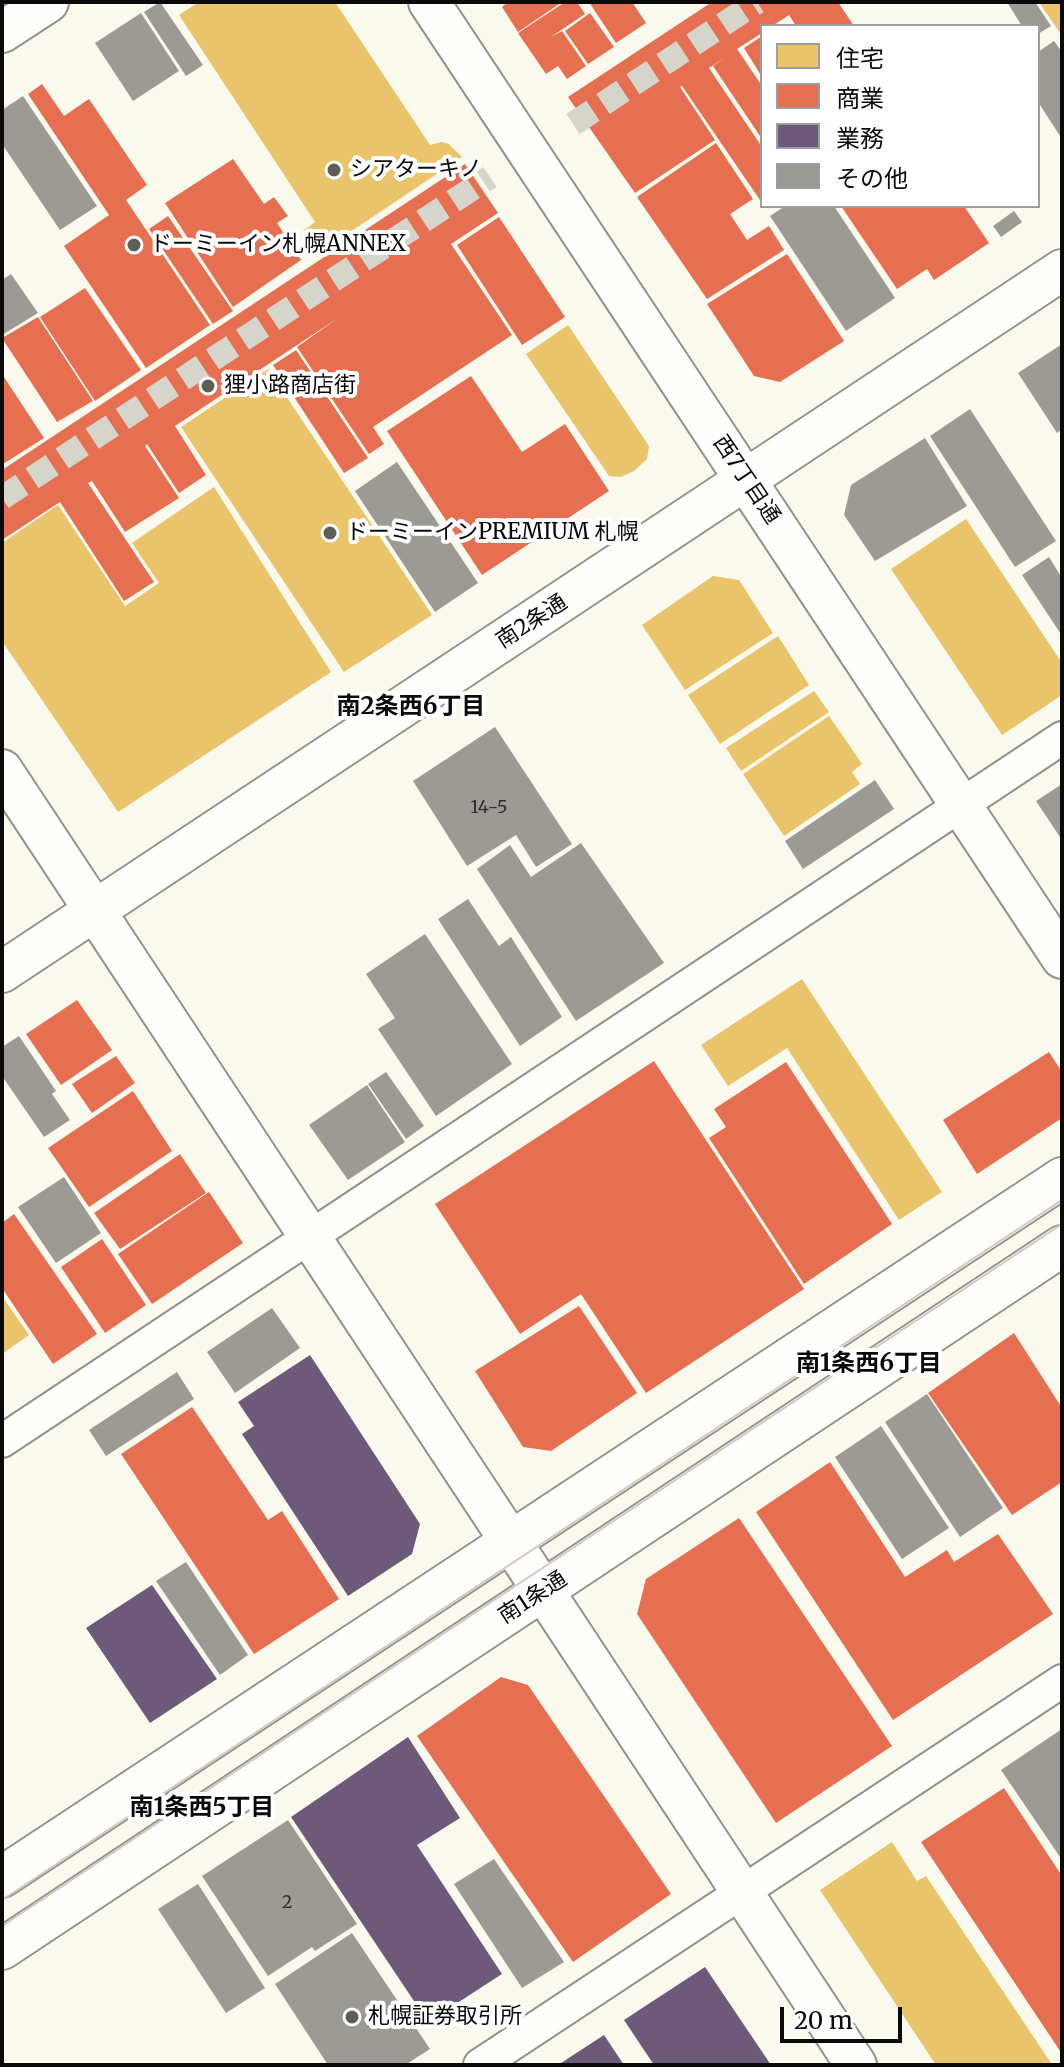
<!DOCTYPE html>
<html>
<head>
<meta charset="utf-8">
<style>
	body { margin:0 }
	#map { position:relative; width:1064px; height:2067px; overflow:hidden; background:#faf9ed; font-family:Merriweather,"Noto Sans JP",serif }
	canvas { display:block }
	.frame { position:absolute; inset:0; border:4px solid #0a0a0a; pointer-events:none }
	.legend { position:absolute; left:760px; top:24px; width:280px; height:184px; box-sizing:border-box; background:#fff; border:2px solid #9d9d9d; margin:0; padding:10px 14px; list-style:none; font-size:24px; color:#0a0a0a }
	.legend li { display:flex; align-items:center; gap:16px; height:40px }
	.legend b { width:40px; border:2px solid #9d9d9d }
	.scale { position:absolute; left:780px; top:2007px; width:122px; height:36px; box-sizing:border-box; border:4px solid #0a0a0a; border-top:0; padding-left:10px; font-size:24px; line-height:28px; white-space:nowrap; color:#0a0a0a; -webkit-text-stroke:6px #fff; paint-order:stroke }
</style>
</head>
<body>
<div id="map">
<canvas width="1064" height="2067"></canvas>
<div class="frame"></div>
<ul class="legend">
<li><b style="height:22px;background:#e9c46a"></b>住宅</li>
<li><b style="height:22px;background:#e76f51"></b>商業</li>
<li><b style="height:22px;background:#6d597a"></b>業務</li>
<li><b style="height:22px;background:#9c9a94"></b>その他</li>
</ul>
<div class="scale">20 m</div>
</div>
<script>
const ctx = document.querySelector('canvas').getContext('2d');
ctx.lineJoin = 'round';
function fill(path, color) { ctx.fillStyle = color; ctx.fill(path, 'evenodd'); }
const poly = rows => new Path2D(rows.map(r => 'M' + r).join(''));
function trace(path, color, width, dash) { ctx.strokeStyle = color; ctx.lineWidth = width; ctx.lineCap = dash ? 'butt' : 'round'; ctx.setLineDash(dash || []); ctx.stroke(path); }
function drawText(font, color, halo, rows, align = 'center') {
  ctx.font = font + ' Merriweather,"Noto Sans JP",serif'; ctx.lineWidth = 8; ctx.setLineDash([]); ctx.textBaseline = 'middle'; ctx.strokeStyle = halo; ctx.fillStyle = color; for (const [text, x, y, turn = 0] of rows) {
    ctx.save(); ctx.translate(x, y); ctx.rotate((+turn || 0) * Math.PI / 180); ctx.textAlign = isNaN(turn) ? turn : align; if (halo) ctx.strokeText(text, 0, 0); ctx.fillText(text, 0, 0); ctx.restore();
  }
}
const homes = poly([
	[199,2,335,2,430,145,441,142,449,144,462,157,319,253,304,230,315,222,179,15],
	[1039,2,1062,2,1062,36],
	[568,325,649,446,647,459,634,471,621,477,609,476,526,354],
	[268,369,432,615,344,672,181,427],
	[214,487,331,672,118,812,2,641,2,543,58,505,125,606,159,583,132,543],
	[966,519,1062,663,1062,695,1002,735,891,569],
	[713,576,739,580,773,633,685,690,642,625],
	[778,636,809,685,720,744,688,695],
	[814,691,829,712,741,771,726,748],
	[829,716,862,764,852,772,860,784,784,836,743,774],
	[802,979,942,1192,899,1220,787,1048,728,1086,701,1045],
	[2,1296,29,1335,2,1354],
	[892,1842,917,1881,926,1876,1051,2063,936,2065,820,1890]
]);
const shops = poly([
	[508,2,562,2,518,32,502,7],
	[565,2,577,2,585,14,551,37,562,31,586,66,567,79,558,66,546,74,518,33],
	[589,2,632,2,646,23,616,43],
	[712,2,838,2,854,26,796,26,789,15,772,26,762,26,762,33,737,49,762,86,762,139,713,66,724,58,709,68,762,147,762,199,760,200,682,86,680,87,715,140,635,193,568,97],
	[590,13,614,47,588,64,565,31],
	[762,36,762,77,744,48],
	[42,84,64,116,89,99,147,185,126,200,210,325,146,368,64,246,109,215,28,94],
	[716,143,753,199,730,214,747,240,769,226,784,250,707,299,637,197],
	[233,159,264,204,274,197,288,216,277,223,301,260,233,307,165,203],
	[465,164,498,213,451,244,512,335,373,427,384,444,369,454,297,347,338,318,175,426,206,475,179,493,147,444,145,446,179,498,125,532,92,481,88,483,154,582,124,601,60,502,2,540,2,470],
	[841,206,964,206,989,243,934,280,927,269,897,289],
	[168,216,233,311,213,324,149,229],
	[499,217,565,317,522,345,457,245],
	[787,254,844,341,780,382,754,376,707,304],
	[85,288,141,370,95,401,40,317],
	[38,317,93,401,57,422,2,338],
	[296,350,368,458,344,473,273,365],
	[2,374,44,438,3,464,2,462],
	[471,376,522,452,565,424,609,491,482,575,387,431],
	[77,1000,112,1050,61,1085,26,1034],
	[1049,1052,1062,1072,1062,1118,977,1174,943,1120],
	[116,1056,135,1083,92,1113,72,1084],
	[654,1061,804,1289,646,1393,581,1294,520,1334,435,1204],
	[786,1062,892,1224,804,1284,709,1138,726,1127,714,1109],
	[133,1091,172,1151,89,1207,48,1148],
	[180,1154,206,1193,120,1249,94,1213],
	[209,1192,243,1243,152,1304,118,1254],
	[14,1214,97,1334,53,1364,2,1288,2,1223],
	[102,1239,146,1305,105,1333,61,1267],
	[579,1306,637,1393,551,1451,523,1447,475,1371],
	[1014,1333,1062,1408,1062,1482,1012,1515,928,1393],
	[192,1407,268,1520,282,1511,339,1599,254,1654,121,1454],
	[830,1462,905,1577,947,1550,954,1562,998,1534,1053,1614,893,1720,756,1512],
	[739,1518,892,1746,776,1823,637,1614,646,1579],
	[501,1677,528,1685,671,1894,573,1962,417,1736],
	[1004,1788,1062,1876,1062,2054,921,1842]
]);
const offices = poly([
	[310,1355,420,1524,412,1554,348,1596,242,1434,254,1426,238,1402],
	[152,1585,217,1679,150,1723,86,1628],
	[408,1737,460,1818,417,1845,502,1974,428,2022,291,1817],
	[705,1967,771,2065,654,2065,624,2020],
	[604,2035,624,2065,558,2065]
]);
const building = poly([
	[160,2,203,65,186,76,144,12],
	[1007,2,1035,2,1051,26,1038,34,1038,26,1022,26],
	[141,13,179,71,133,101,95,43],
	[1054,41,1062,52,1062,139,1038,102,1038,52],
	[23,96,97,206,60,230,2,144,2,110],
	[785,206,834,206,895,298,846,331,770,216],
	[1014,211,1022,222,1001,237,993,226],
	[11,274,38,313,2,335,2,280],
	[1062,344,1062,429,1057,433,1018,373],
	[970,409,1056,541,1015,567,930,436],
	[925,438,967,506,875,561,844,515,851,485],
	[397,462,478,583,435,612,355,491],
	[1049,557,1062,578,1062,636,1022,575],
	[495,727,572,844,536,867,516,835,467,866,413,781],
	[875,780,894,809,803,869,785,841],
	[1062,784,1062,840,1036,801],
	[581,843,664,963,576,1021,477,869,510,845,531,877],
	[468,899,499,946,511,937,562,1017,520,1046,438,919],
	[425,934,512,1064,436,1116,378,1029,395,1018,366,974],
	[19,1036,56,1091,52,1094,70,1120,44,1137,2,1076,2,1047],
	[386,1072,424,1126,406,1139,368,1084],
	[367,1085,405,1142,348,1180,309,1125],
	[64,1177,101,1233,56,1263,18,1207],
	[272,1308,300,1348,235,1393,207,1352],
	[177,1372,194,1399,106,1456,89,1430],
	[927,1394,1003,1508,960,1537,885,1422],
	[881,1426,949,1528,902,1559,835,1457],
	[186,1562,248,1655,220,1675,156,1581],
	[1062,1729,1062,1860,1001,1770],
	[288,1820,357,1924,315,1951,312,1947,268,1976,202,1876],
	[494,1859,564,1962,522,1988,454,1884],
	[198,1884,265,1988,226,2013,158,1909],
	[352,1933,430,2049,405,2065,328,2065,275,1984]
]);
const pedestrianTunnel = poly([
	[573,124,757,2],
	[2,498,490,177]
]);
const minor = poly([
	[2,1441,1062,738],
	[480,2065,1062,1681]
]);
const tertiary = poly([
	[429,2,1062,958],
	[2,32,48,2],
	[2,770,856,2065],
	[2,972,1062,270],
	[2,1877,1062,1178],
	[2,1949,1062,1246]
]);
const tram = poly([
	[2,1900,1062,1200],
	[2,1926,1062,1224]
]);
const markers = [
	[334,170,8,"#5e5e59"],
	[134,245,8,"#5e5e59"],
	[208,386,8,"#5e5e59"],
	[330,533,8,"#5e5e59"],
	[352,2017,8,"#5e5e59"]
];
const numberNames = [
	["14-5",489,808],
	["2",287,1903]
];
const poiNames = [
	["シアターキノ",350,170],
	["ドーミーイン札幌ANNEX",150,245],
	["狸小路商店街",224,386],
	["ドーミーインPREMIUM 札幌",346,533],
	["札幌証券取引所",368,2017]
];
const streetNames = [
	["西7丁目通",746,480,56],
	["南2条通",532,622,-33],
	["南1条通",533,1598,-33]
];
const neighbourhoodNames = [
	["南2条西6丁目",411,707],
	["南1条西6丁目",869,1364],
	["南1条西5丁目",202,1808]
];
fill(homes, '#e9c46a');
fill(shops, '#e76f51');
fill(offices, '#6d597a');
fill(building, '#9c9a94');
trace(pedestrianTunnel, '#d6d5cb', 24, [24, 12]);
trace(minor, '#92928c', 36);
trace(tertiary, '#92928c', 44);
trace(minor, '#fefefc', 32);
trace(tertiary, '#fefefc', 40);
trace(tram, '#d7c4c2', 2);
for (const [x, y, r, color] of markers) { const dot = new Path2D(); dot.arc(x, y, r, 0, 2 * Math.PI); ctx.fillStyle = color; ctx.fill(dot); trace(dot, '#fff', 3); }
drawText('18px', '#2e2e2c', null, numberNames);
drawText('22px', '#0a0a0a', '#fff', poiNames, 'left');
drawText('22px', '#0a0a0a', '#fff', streetNames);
drawText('bold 24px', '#0a0a0a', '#fff', neighbourhoodNames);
</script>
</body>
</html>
